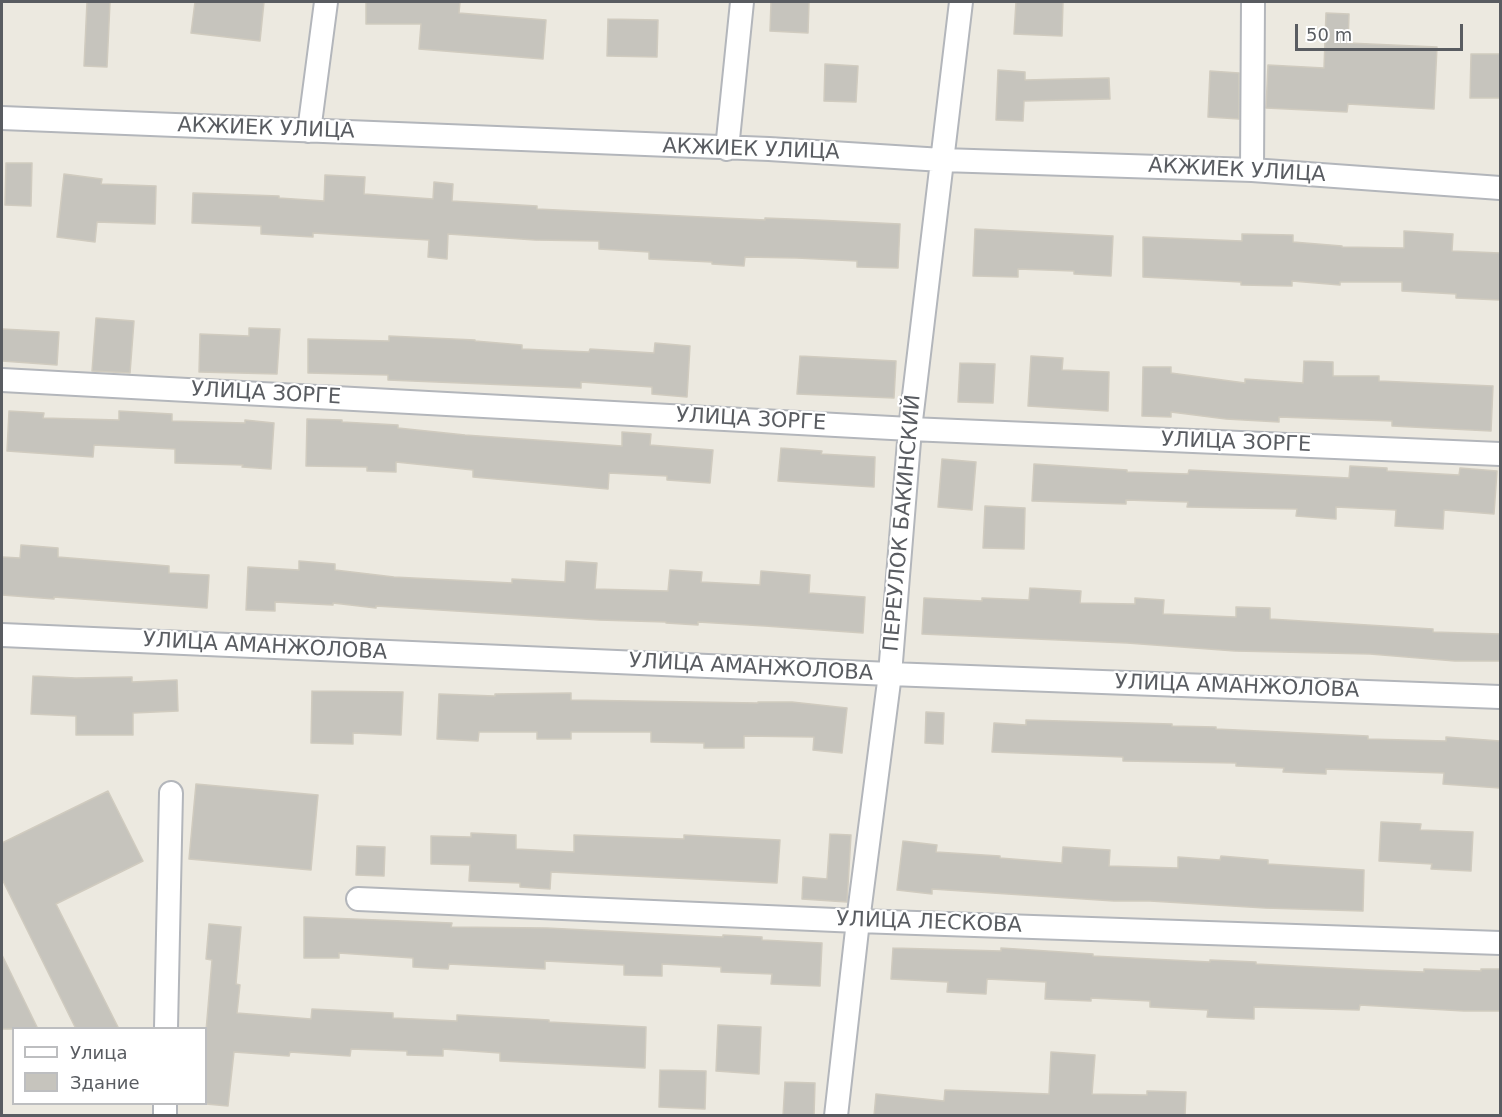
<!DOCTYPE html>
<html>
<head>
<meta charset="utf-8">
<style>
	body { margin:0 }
	#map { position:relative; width:1502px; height:1117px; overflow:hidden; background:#ece9e0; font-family:"DejaVu Sans",sans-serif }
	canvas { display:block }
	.frame { position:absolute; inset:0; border:3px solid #595c61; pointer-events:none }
	.legend { position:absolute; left:12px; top:1027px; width:195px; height:78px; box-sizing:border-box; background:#fff; border:2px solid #bdbec0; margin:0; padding:8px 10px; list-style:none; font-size:18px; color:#595c61 }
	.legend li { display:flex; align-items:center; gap:12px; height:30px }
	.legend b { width:30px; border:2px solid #bdbec0 }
	.scale { position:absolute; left:1295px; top:24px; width:168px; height:27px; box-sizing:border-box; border:3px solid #595c61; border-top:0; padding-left:8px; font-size:18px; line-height:21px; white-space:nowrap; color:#595c61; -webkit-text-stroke:4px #fff; paint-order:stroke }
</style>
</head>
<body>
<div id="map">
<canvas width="1502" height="1117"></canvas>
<div class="frame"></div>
<ul class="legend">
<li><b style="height:8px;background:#fff"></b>Улица</li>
<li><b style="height:16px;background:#c6c4bd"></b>Здание</li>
</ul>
<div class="scale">50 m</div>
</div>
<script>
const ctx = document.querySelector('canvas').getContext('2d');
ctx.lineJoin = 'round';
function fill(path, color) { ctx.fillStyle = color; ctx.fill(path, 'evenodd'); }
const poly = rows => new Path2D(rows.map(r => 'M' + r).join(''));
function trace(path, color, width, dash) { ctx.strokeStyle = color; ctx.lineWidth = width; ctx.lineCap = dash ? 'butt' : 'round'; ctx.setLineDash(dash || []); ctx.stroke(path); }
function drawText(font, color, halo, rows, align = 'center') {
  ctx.font = font + ' "DejaVu Sans",sans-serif'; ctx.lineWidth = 4.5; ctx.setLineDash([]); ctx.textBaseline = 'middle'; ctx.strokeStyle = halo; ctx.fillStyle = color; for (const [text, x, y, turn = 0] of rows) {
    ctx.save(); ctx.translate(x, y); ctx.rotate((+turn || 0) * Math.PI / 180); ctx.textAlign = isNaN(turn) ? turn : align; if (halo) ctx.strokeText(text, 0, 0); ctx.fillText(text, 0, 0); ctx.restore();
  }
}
const building = poly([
	[87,2,110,2,107,67,84,66,87,2],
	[195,2,264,2,260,41,191,33,195,2],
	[366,2,460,2,459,13,546,20,543,59,419,49,421,24,366,24,366,2],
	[771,2,809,2,808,33,770,31,771,2],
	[1016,2,1063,2,1062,36,1014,34,1016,2],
	[1326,13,1349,14,1348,43,1437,47,1434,109,1348,104,1347,112,1266,108,1268,65,1324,68,1326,13],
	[608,19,658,20,657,57,607,56,608,19],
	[1471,54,1500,54,1500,98,1470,98,1471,54],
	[825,64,858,66,856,102,824,101,825,64],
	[998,70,1025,72,1025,80,1109,78,1110,99,1024,101,1023,121,996,120,998,70],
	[1210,71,1239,73,1239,119,1208,117,1210,71],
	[6,163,32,163,31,206,5,205,6,163],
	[64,174,102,179,101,184,156,186,155,224,97,222,95,242,57,237,64,174],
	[325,175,365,177,364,194,433,199,434,182,453,184,452,201,537,206,537,209,765,220,765,218,817,220,900,224,898,268,857,267,857,261,797,258,745,257,744,266,712,264,712,262,649,259,649,252,599,249,599,241,535,240,448,234,447,259,428,257,429,240,313,233,313,237,261,234,261,226,192,223,193,193,279,196,279,198,324,201,325,175],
	[975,229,1113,236,1111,276,1074,274,1074,271,1018,269,1018,277,973,276,975,229],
	[1404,231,1453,234,1452,251,1500,253,1500,300,1456,298,1456,294,1402,291,1402,282,1340,282,1340,285,1292,281,1292,286,1241,285,1241,282,1143,277,1143,237,1242,241,1242,234,1293,235,1293,242,1342,246,1342,247,1404,248,1404,231],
	[96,318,134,321,130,373,92,371,96,318],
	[249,328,280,329,277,374,199,372,200,334,249,336,249,328],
	[2,329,59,332,57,365,2,361,2,329],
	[389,336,475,340,475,341,522,345,522,349,589,352,590,349,654,353,655,343,690,346,687,397,652,394,652,387,581,382,581,388,388,380,388,375,308,373,308,339,389,341,389,336],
	[800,356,896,361,894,398,797,394,800,356],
	[1031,356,1063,358,1062,370,1109,372,1108,411,1028,406,1031,356],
	[1304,361,1333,362,1333,376,1379,376,1379,381,1493,386,1491,431,1392,426,1392,421,1279,417,1279,422,1226,419,1171,412,1171,417,1142,416,1143,367,1171,367,1171,373,1245,383,1245,379,1303,383,1304,361],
	[960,363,995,364,993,403,958,402,960,363],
	[9,411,44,413,43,418,119,420,119,411,172,414,172,421,245,423,245,420,274,423,271,469,242,467,243,465,175,463,175,449,94,445,93,457,7,451,9,411],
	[307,419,342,420,342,422,398,425,398,428,465,435,622,446,622,432,651,434,650,445,713,450,710,483,667,480,667,476,609,473,608,489,473,477,473,470,396,462,396,472,367,471,367,467,306,466,307,419],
	[781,448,822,451,821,454,875,457,874,487,778,481,781,448],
	[942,459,976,462,972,510,938,507,942,459],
	[1034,464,1127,470,1127,472,1188,474,1189,470,1349,478,1350,466,1387,468,1387,471,1459,475,1460,468,1497,471,1494,514,1444,510,1443,529,1395,526,1396,510,1336,507,1336,519,1296,516,1297,509,1187,507,1188,502,1126,500,1126,504,1032,501,1034,464],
	[985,506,1025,508,1024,549,983,548,985,506],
	[21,545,58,548,58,557,169,566,169,573,209,575,207,608,54,597,54,599,2,595,2,557,20,558,21,545],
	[299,561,335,564,335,570,394,577,512,583,512,579,565,582,566,561,597,563,595,589,668,591,670,570,702,572,701,582,760,585,761,571,810,575,809,593,865,597,863,633,765,626,698,622,698,625,666,623,666,622,599,620,376,606,376,608,333,603,333,605,275,602,275,611,246,610,248,567,299,570,299,561],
	[1030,588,1081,591,1080,603,1135,604,1135,598,1164,600,1163,614,1236,617,1236,607,1270,608,1270,619,1433,629,1433,632,1500,634,1500,661,1455,661,1370,654,1235,651,1127,643,922,634,924,598,982,601,982,598,1029,600,1030,588],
	[33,676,76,678,132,677,132,682,177,680,178,711,133,713,133,735,76,735,76,716,31,714,33,676],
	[312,691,403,692,401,735,353,733,353,744,311,743,312,691],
	[571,693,571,700,758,703,758,702,792,702,847,708,842,753,813,750,814,737,744,736,744,748,704,748,704,743,651,742,651,732,571,732,571,739,537,739,537,732,479,732,478,741,437,739,439,694,495,696,495,694,571,693],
	[926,712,944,713,943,744,925,743,926,712],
	[1026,720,1172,724,1172,726,1216,727,1216,729,1368,736,1368,739,1446,741,1446,737,1500,741,1500,788,1443,784,1444,773,1326,769,1326,774,1283,772,1284,768,1236,766,1236,763,1123,761,1123,757,992,752,994,723,1026,725,1026,720],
	[196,784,318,795,311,870,189,859,196,784],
	[108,791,143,861,56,904,119,1029,76,1029,2,879,2,843,108,791],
	[1381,822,1421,824,1420,830,1473,832,1471,871,1431,869,1432,864,1379,861,1381,822],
	[471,833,516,835,516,849,574,852,574,835,684,839,684,835,780,840,777,883,551,872,550,889,520,887,520,883,469,881,470,865,431,864,431,836,471,837,471,833],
	[830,834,851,835,847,902,802,899,803,877,827,879,830,834],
	[903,841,937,845,936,852,1000,856,1000,858,1062,863,1063,847,1110,850,1109,866,1178,868,1178,857,1220,860,1221,856,1268,860,1268,864,1364,870,1363,911,1265,908,1150,901,1114,901,932,889,932,894,897,890,903,841],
	[357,846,385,847,384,876,356,875,357,846],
	[304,917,452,923,451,927,547,928,723,937,723,935,762,937,762,940,822,943,820,986,771,984,772,974,721,972,721,967,662,964,662,976,624,975,624,965,545,961,545,969,449,964,448,969,413,967,413,958,339,953,339,958,304,958,304,917],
	[209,924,241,927,236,984,240,985,237,1013,311,1019,312,1009,393,1013,393,1018,457,1021,457,1015,549,1020,549,1022,646,1027,645,1068,500,1061,500,1053,443,1049,443,1056,407,1055,407,1051,351,1049,350,1056,290,1052,289,1056,234,1052,228,1106,206,1104,206,1031,212,960,206,959,209,924],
	[893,948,1001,951,1001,948,1093,954,1093,956,1210,962,1210,960,1256,962,1256,964,1373,970,1424,972,1424,969,1481,971,1481,969,1500,969,1500,1011,1464,1011,1360,1005,1359,1010,1254,1007,1254,1019,1207,1017,1208,1010,1150,1007,1150,1001,1091,998,1091,1001,1045,999,1046,982,987,979,986,994,947,992,948,982,891,979,893,948],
	[2,955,38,1029,2,1029,2,955],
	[718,1025,761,1027,759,1074,716,1071,718,1025],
	[1051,1052,1095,1055,1092,1094,1147,1095,1147,1091,1186,1092,1185,1116,874,1116,876,1094,944,1101,945,1090,1049,1094,1051,1052],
	[660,1070,706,1071,705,1109,659,1107,660,1070],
	[785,1082,815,1083,814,1116,783,1116,785,1082]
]);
const minor = poly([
	[2,118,769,149,942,160,1252,170,1500,188],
	[309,131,326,2],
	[727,149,742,2],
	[1252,170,1253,2],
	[2,380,910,429,1500,454],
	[2,635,890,674,1500,697],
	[358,899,858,921,1500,943],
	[166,1028,171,793],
	[165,1116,165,1104],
	[836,1116,858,921,890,674,910,429,961,2]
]);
const streetNames = [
	["АКЖИЕК УЛИЦА",266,129,2],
	["АКЖИЕК УЛИЦА",751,150,2],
	["АКЖИЕК УЛИЦА",1237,171,3],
	["УЛИЦА ЗОРГЕ",266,394,3],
	["УЛИЦА ЗОРГЕ",751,420,3],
	["УЛИЦА ЗОРГЕ",1236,443,2],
	["ПЕРЕУЛОК БАКИНСКИЙ",903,523,-85],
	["УЛИЦА АМАНЖОЛОВА",265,647,3],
	["УЛИЦА АМАНЖОЛОВА",751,668,3],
	["УЛИЦА АМАНЖОЛОВА",1237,687,2],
	["УЛИЦА ЛЕСКОВА",929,923,2]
];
fill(building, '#c6c4bd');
trace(building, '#d0cbbf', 1.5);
trace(minor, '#b3b6bb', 26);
trace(minor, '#fff', 22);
drawText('21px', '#595c61', '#fff', streetNames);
</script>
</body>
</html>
